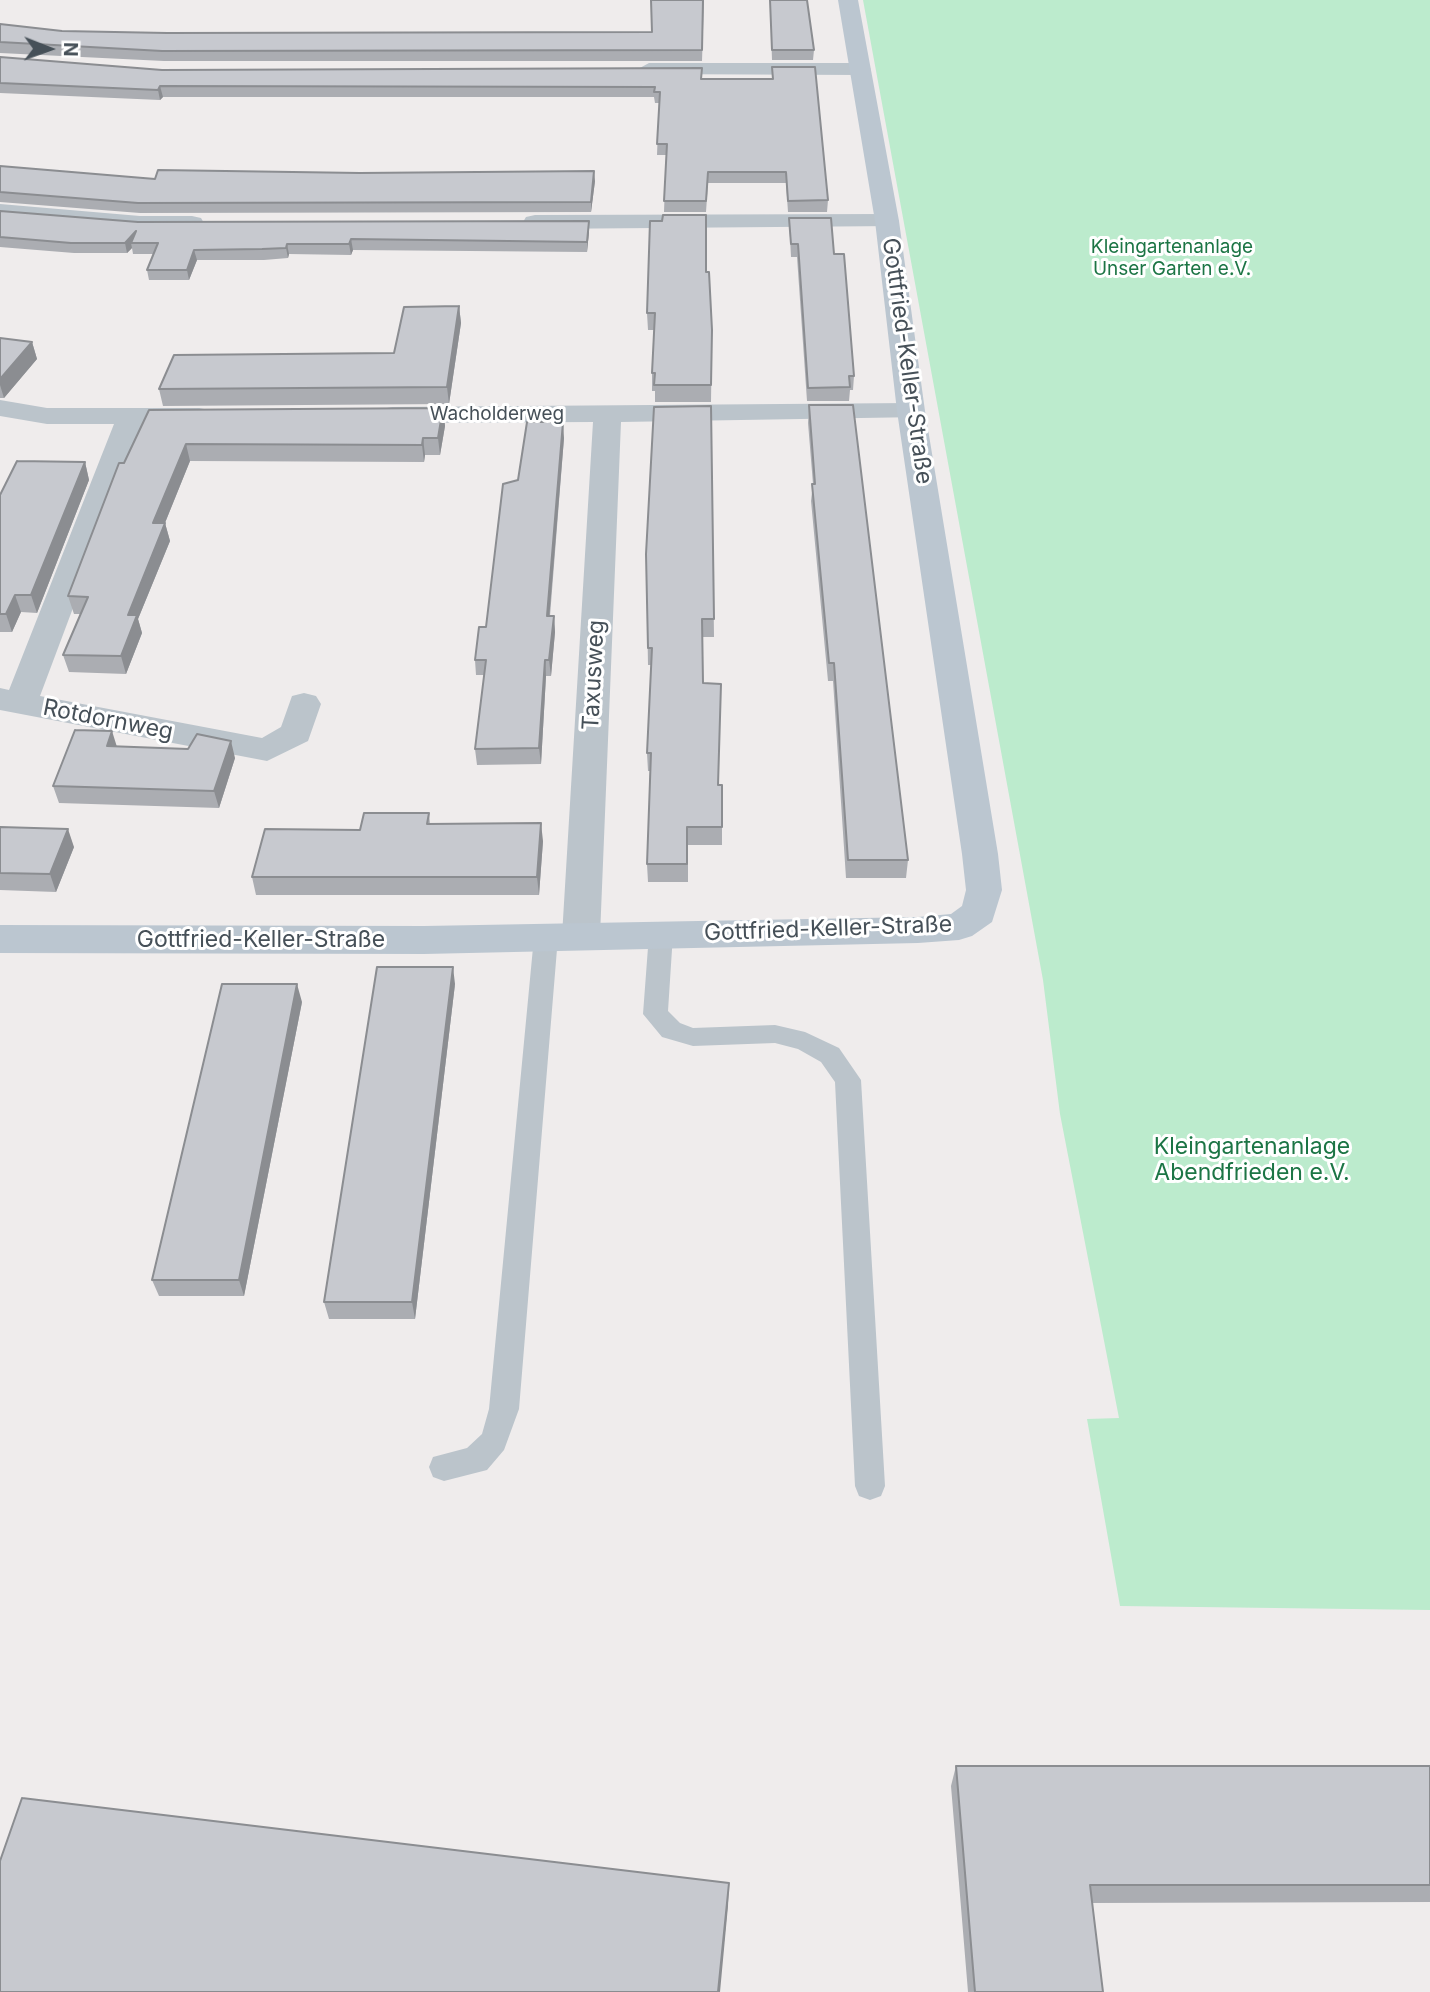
<!DOCTYPE html>
<html>
<head>
<meta charset="utf-8">
<style>
	body { margin:0 }
	#map { position:relative; width:1430px; height:1992px; overflow:hidden; background:#efecec; font-family:Inter,sans-serif }
	canvas { display:block }
	.north { position:absolute; left:14px; top:14px; width:70px; height:70px; -webkit-text-stroke:5px #fff; paint-order:stroke; rotate:91deg; font-size:19px; font-weight:700; line-height:28px; text-align:center; color:#465058 }
	.north::after { content:''; display:block; margin:auto; width:24px; height:32px; background:#465058; clip-path:polygon(50% 0,100% 100%,50% 72%,0 100%) }
</style>
</head>
<body>
<div id="map">
<canvas width="1430" height="1992"></canvas>
<div class="north">N</div>
</div>
<script>
const ctx = document.querySelector('canvas').getContext('2d');
ctx.lineJoin = 'round';
function fill(path, color) { ctx.fillStyle = color; ctx.fill(path, 'evenodd'); }
const poly = rows => new Path2D(rows.map(r => 'M' + r).join(''));
function trace(path, color, width, dash) { ctx.strokeStyle = color; ctx.lineWidth = width; ctx.lineCap = dash ? 'butt' : 'round'; ctx.setLineDash(dash || []); ctx.stroke(path); }
function drawText(font, color, halo, rows, align = 'center') {
  ctx.font = font + ' Inter,sans-serif'; ctx.lineWidth = 6; ctx.setLineDash([]); ctx.textBaseline = 'middle'; ctx.strokeStyle = halo; ctx.fillStyle = color; for (const [text, x, y, turn = 0] of rows) {
    ctx.save(); ctx.translate(x, y); ctx.rotate((+turn || 0) * Math.PI / 180); ctx.textAlign = isNaN(turn) ? turn : align; if (halo) ctx.strokeText(text, 0, 0); ctx.fillText(text, 0, 0); ctx.restore();
  }
}
const green = poly([
	[863,0,1430,0,1430,1610,1120,1606,1087,1419,1119,1418,1060,1114,1043,980]
]);
const lane = poly([
	[661,925,669,928,673,934,668,1011,680,1023,693,1028,775,1025,805,1032,839,1048,861,1080,885,1486,881,1496,870,1500,859,1496,855,1486,835,1082,821,1062,798,1049,775,1043,693,1046,662,1037,643,1014,649,934,653,928,661,925],
	[546,928,554,931,558,937,519,1409,504,1450,487,1470,444,1481,433,1477,429,1467,433,1457,467,1448,482,1434,489,1409,534,937,538,931,546,928]
]);
const street = poly([
	[649,63,860,63,871,69,860,75,641,74,638,69,649,63],
	[0,204,140,216,192,216,201,218,204,223,201,228,192,230,140,230,0,218,0,204],
	[887,214,896,216,899,221,896,226,535,229,526,227,523,222,526,217,535,215,887,214],
	[0,400,47,408,199,408,209,410,213,416,209,422,199,424,142,424,40,696,262,738,281,727,292,696,304,693,316,696,321,704,308,741,267,761,0,710,0,688,9,690,114,424,47,424,0,416,0,400],
	[911,403,921,405,925,411,921,417,621,422,600,936,594,946,581,950,568,946,562,936,593,422,392,423,382,421,378,415,382,409,392,407,911,403]
]);
const secondary = poly([
	[838,0,858,0,899,221,925,411,998,854,1002,890,992,922,972,936,959,940,918,943,424,954,0,953,0,925,424,926,918,917,951,914,962,906,966,890,962,854,897,411,875,221,838,0]
]);
const wall = poly([
	[704,0,702,61,164,61,0,53,0,24,62,31,167,33,652,32],
	[770,0,814,50,813,60,772,60],
	[0,57,162,70,702,79,828,200,827,212,788,212,786,183,708,183,706,212,664,212,666,155,657,155,659,103,655,103,654,97,163,97,160,100,0,93],
	[0,166,155,179,595,181,591,212,140,213,0,202],
	[0,211,138,222,589,221,589,231,587,252,353,250,351,255,289,254,288,258,264,260,197,260,189,280,149,280,147,270,154,254,133,254,132,248,127,253,74,253,0,247],
	[789,218,834,254,854,376,853,390,850,390,849,401,807,401,797,257,791,257],
	[706,272,712,330,711,402,655,402,655,391,652,391,652,373,654,330,648,330,647,313],
	[459,306,461,323,449,404,163,406,159,389,394,353],
	[0,338,32,342,37,359,4,398,0,398],
	[809,405,908,860,906,878,846,878,833,681,828,681,811,501,813,484,808,423],
	[711,406,714,637,703,637,703,683,718,785,722,785,722,845,688,845,688,882,648,882,647,864,650,771,648,771,647,753,651,665,648,665,646,554],
	[443,408,445,426,440,455,425,455,424,462,190,461,165,523,170,541,138,619,142,633,126,674,69,672,63,655,80,614,74,614,68,596,124,463,149,410],
	[564,438,550,616,554,616,555,632,551,676,546,676,541,764,477,765,475,749,484,675,476,675,475,660,486,627,518,480],
	[85,462,89,480,37,613,21,612,12,632,0,632,0,495],
	[117,747,235,758,219,808,59,803,53,786],
	[429,813,430,824,543,841,539,895,256,895,252,877,360,830],
	[0,827,74,847,56,892,0,890],
	[455,984,415,1319,329,1319,324,1302],
	[302,1002,244,1296,159,1296,152,1280],
	[956,1766,1430,1766,1430,1902,1092,1903,1103,1992,968,1992,951,1786]
]);
const shadedWall = poly([
	[160,86,163,97,160,100,158,90],
	[594,171,595,181,591,212,591,202],
	[589,221,589,231,587,252,587,242],
	[136,231,131,243,132,248,127,253,125,243],
	[351,239,353,250,351,255,349,244],
	[287,244,289,254,288,258,286,248],
	[194,250,197,260,189,280,187,270],
	[459,306,461,323,449,404,447,387],
	[32,342,37,359,4,398,0,385,0,379],
	[443,408,445,426,440,455,438,438],
	[563,422,564,438,548,632,547,616],
	[423,438,425,455,424,462,422,445],
	[186,444,190,461,158,540,153,523],
	[85,462,89,480,37,613,31,595],
	[165,523,170,541,138,619,142,633,126,674,121,656,128,615],
	[15,595,21,612,12,632,6,614],
	[554,616,555,632,551,676,549,660],
	[545,660,546,676,541,764,539,748],
	[112,731,117,747,107,746],
	[231,741,235,758,219,808,214,791],
	[541,823,543,841,539,895,537,877],
	[68,829,74,847,56,892,50,874],
	[453,967,455,984,415,1319,412,1302],
	[297,984,302,1002,244,1296,239,1280],
	[729,1883,728,1906,720,1992,718,1992]
]);
const building = poly([
	[651,0,703,0,702,50,162,51,0,42,0,24,62,31,167,33,652,32,651,0],
	[770,0,807,0,814,50,772,50,770,0],
	[0,57,162,70,702,68,701,79,773,79,772,67,815,67,828,200,788,201,786,172,708,172,706,201,664,201,667,144,657,144,660,92,654,92,655,87,160,86,158,90,0,83,0,57],
	[0,166,155,179,158,170,360,173,594,171,591,202,138,203,0,192,0,166],
	[0,211,138,222,589,221,587,242,351,239,349,244,287,244,286,248,262,249,194,250,187,270,147,270,158,243,131,243,136,231,125,243,71,243,0,237,0,211],
	[663,215,706,215,706,272,709,272,712,330,711,385,654,385,655,373,652,373,655,313,647,313,650,221,662,221,663,215],
	[789,218,831,218,834,254,844,254,854,376,849,376,850,387,808,388,798,244,791,244,789,218],
	[459,306,447,387,159,389,174,355,394,353,404,307,459,306],
	[0,338,32,342,0,379,0,338],
	[809,405,853,405,908,860,848,860,834,663,829,663,812,484,815,484,809,405],
	[711,406,714,619,702,619,703,683,721,684,718,785,722,785,722,827,687,827,687,864,647,864,651,753,647,753,652,648,648,648,646,554,654,407,711,406],
	[443,408,438,438,423,438,422,445,186,444,153,523,165,523,128,615,137,615,121,656,63,655,88,597,68,596,119,463,124,463,149,410,443,408],
	[527,422,563,422,547,616,554,616,549,660,545,660,539,748,475,749,486,660,475,660,479,627,486,627,503,484,518,480,527,422],
	[17,461,85,462,31,595,15,595,6,614,0,614,0,495,17,461],
	[75,730,112,731,107,746,188,749,197,734,231,741,214,791,53,786,75,730],
	[364,813,429,813,427,824,541,823,537,877,252,877,265,829,360,830,364,813],
	[0,827,68,829,50,874,0,873,0,827],
	[377,967,453,967,412,1302,324,1302,377,967],
	[222,984,297,984,239,1280,152,1280,222,984],
	[956,1766,1430,1766,1430,1885,1090,1885,1103,1992,975,1992,956,1766],
	[22,1798,729,1883,718,1992,0,1992,0,1861,22,1798]
]);
const farParknames = [
	["Kleingartenanlage",1172,247],
	["Unser Garten e.V.",1172,269]
];
const farStreetnames = [
	["Wacholderweg",497,414]
];
const streetNames = [
	["Gottfried-Keller-Straße",907,361,82],
	["Taxusweg",594,675,-87],
	["Rotdornweg",108,720,11],
	["Gottfried-Keller-Straße",828,929,-2],
	["Gottfried-Keller-Straße",261,940]
];
const parkNames = [
	["Kleingartenanlage",1252,1147],
	["Abendfrieden e.V.",1252,1173]
];
fill(green, '#bcebcd');
fill(lane, '#bbc4cb');
fill(street, '#bbc4cb');
fill(secondary, '#bbc6d0');
fill(wall, '#abadb2');
fill(shadedWall, '#8b8d91');
fill(building, '#c7c9cf');
trace(building, '#8b8d91', 2);
drawText('19px', '#1c7545', '#fff', farParknames);
drawText('19px', '#465058', '#fff', farStreetnames);
drawText('23px', '#465058', '#fff', streetNames);
drawText('23px', '#1c7545', '#fff', parkNames);
</script>
</body>
</html>
